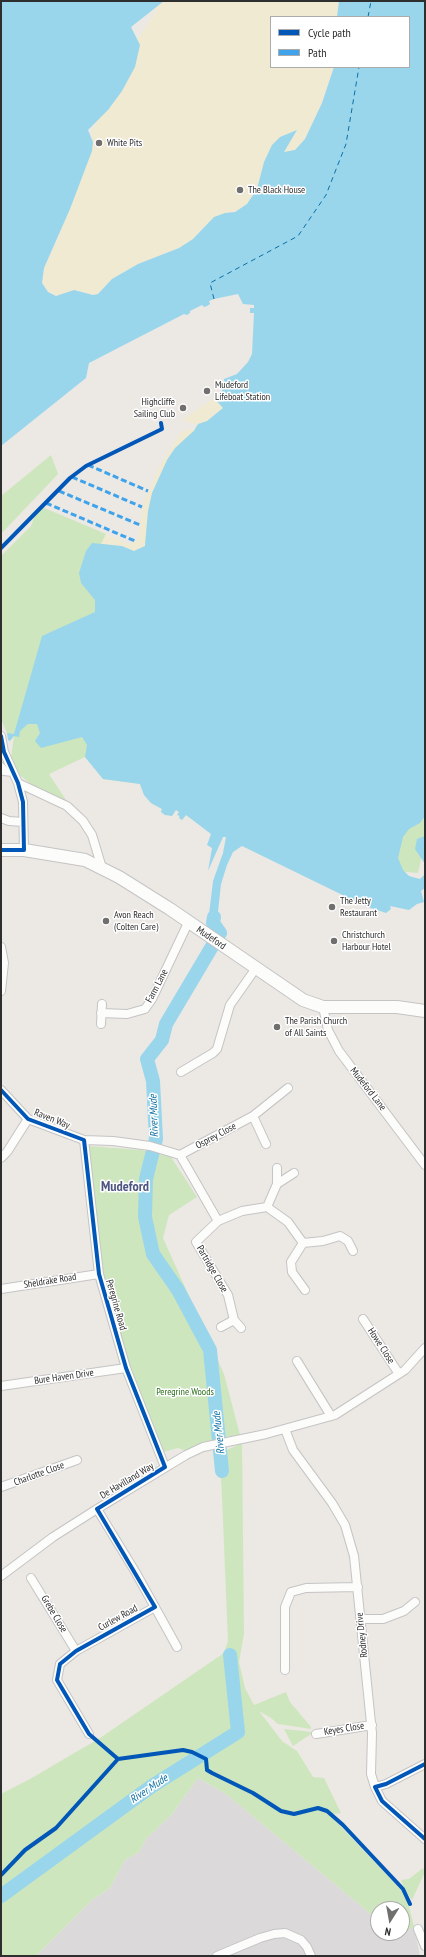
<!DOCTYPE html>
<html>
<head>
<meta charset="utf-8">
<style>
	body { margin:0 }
	#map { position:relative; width:426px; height:1957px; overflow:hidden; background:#ece8e4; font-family:"PT Sans Narrow",sans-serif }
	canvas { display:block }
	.frame { position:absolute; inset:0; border:2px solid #2e2e2e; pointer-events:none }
	.legend { position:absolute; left:270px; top:16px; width:140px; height:52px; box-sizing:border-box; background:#fff; border:1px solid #ababab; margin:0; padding:5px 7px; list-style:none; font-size:12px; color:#2e2e2e }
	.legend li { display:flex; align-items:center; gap:8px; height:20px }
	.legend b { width:20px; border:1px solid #ababab }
	.north { position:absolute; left:370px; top:1901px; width:40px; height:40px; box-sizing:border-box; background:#fff; border:1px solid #ababab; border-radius:50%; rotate:191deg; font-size:11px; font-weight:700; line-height:16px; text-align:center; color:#2e2e2e }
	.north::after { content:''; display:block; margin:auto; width:14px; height:18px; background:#706f6e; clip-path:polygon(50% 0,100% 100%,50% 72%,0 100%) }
</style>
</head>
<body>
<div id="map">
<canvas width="426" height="1957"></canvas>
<div class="frame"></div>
<ul class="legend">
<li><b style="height:5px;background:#0057b8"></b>Cycle path</li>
<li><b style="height:5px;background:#3ea3eb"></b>Path</li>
</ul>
<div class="north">N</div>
</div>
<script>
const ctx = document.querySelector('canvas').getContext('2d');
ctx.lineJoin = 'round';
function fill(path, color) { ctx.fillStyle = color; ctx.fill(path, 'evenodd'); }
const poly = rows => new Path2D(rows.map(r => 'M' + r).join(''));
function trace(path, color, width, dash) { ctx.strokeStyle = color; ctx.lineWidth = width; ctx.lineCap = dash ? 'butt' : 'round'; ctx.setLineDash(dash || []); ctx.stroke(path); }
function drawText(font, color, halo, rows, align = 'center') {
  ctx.font = font + ' "PT Sans Narrow",sans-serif'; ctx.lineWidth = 3; ctx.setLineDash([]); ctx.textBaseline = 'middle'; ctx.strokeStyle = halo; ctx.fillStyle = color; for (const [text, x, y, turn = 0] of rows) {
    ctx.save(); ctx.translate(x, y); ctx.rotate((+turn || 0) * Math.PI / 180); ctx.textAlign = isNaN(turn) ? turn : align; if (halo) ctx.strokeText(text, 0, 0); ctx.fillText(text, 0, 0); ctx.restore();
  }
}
const industrial = poly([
	[198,1778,226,1794,378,1920,378,1933,393,1933,396,1935,414,1927,420,1956,36,1956,92,1900,110,1888,125,1860,139,1852,146,1839,172,1814]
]);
const green = poly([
	[198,424,191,819,186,815,182,820,179,818,179,812,176,810,172,816,161,812,162,809,151,803,144,795,140,784,103,779,85,757,49,774,66,800,64,801,36,788,17,773,11,758,14,736,7,733,1,719,1,556,31,526,35,515,42,507,106,534,102,543,134,551,182,441,194,430],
	[51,455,58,474,1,534,1,496],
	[425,809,425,841,418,873,396,871,392,846],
	[88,1146,141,1150,171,1157,197,1197,169,1215,163,1238,224,1374,240,1435,186,1451,178,1448,163,1452,129,1368,102,1273],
	[242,1443,244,1634,239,1662,245,1688,254,1705,286,1692,290,1702,311,1727,311,1729,278,1724,271,1718,259,1711,282,1741,297,1751,313,1777,324,1778,341,1813,326,1815,330,1815,401,1890,407,1897,414,1927,402,1933,402,1909,378,1909,378,1920,226,1794,198,1778,172,1814,146,1839,139,1852,125,1860,110,1888,92,1900,36,1956,1,1956,1,1794,30,1779,100,1738,224,1653,228,1641,222,1496,220,1460,216,1455],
	[284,1729,303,1731,311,1732,311,1734,293,1746],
	[423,1868,425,1872,412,1900,405,1890,401,1880,409,1879]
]);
const sand = poly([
	[159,1,339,1,337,17,271,17,271,67,334,67,322,103,305,139,295,150,283,153,297,130,262,171,257,189,247,204,235,212,225,213,203,228,193,239,179,248,138,264,112,279,98,294,93,295,74,290,56,296,48,292,42,283,44,268,58,238,93,128,122,62,155,13],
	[214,398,223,408,207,421,197,425,182,420],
	[186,429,194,430,173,450,153,490,148,511,145,546,134,551,122,546,101,544,106,534,130,544,138,539,143,503,160,465,179,435]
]);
const water = poly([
	[1,1,164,1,131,27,140,45,135,67,122,91,108,110,88,130,93,142,92,151,70,209,44,268,42,283,48,292,56,296,74,290,93,295,98,294,112,279,138,264,179,248,193,239,214,217,225,213,235,212,247,204,257,189,264,162,272,145,280,137,297,130,284,152,295,150,305,139,322,103,334,67,409,67,409,17,337,17,339,1,425,1,425,816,420,823,409,829,403,837,398,858,403,870,409,876,420,879,425,874,425,888,421,891,424,902,417,904,409,910,390,906,391,909,386,913,365,906,367,901,366,900,363,905,242,846,233,852,227,865,221,884,217,921,224,937,216,932,208,923,213,881,223,853,226,837,223,837,208,871,212,848,207,845,211,834,186,815,182,820,179,818,180,816,177,815,179,812,176,810,172,816,165,815,161,812,162,809,151,803,144,795,140,784,103,779,85,757,87,745,82,737,41,748,35,741,40,733,37,724,28,724,20,731,19,737,14,736,10,741,8,740,7,733,14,734,42,636,95,612,95,600,81,583,79,573,86,551,92,543,122,546,134,551,145,546,148,511,152,493,167,460,175,448,194,431,198,424,207,421,223,408,214,398,218,396,223,397,222,389,240,386,239,381,224,384,224,379,237,374,248,362,252,354,254,313,250,313,250,308,254,308,254,305,243,304,238,294,214,299,209,301,210,304,207,306,204,307,202,305,190,311,190,313,187,315,184,314,89,363,86,378,1,446],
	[425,836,425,864,415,849,417,839]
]);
const river = poly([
	[214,917,213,923,220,933,166,1024,162,1040,147,1059,153,1081,156,1139,146,1179,145,1217,153,1254,178,1290,210,1350,222,1471],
	[1,1896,152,1786,238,1732,230,1655]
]);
const ferry = poly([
	[368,17,371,1],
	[214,299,210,283,298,236,326,195,346,144,359,67]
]);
const street = poly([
	[1,736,4,752,18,783,23,802,24,850],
	[1,767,4,771,13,772],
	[18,783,67,806,83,821,92,835,102,868],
	[1,818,9,821,23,822],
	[1,947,4,963,1,991],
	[323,1007,328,1030,339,1051,425,1165],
	[101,1013,127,1014,145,1009,152,999,188,923],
	[101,1024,102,1004],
	[181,1072,213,1053,217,1049,230,1005,256,968],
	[1,1090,28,1119,84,1140,113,1141,150,1146,180,1155,218,1221],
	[253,1116,266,1144],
	[84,1140,99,1274,126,1368,165,1467],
	[180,1155,253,1116,288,1088],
	[1,1158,7,1152,28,1119],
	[277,1168,277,1184],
	[267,1207,277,1184,294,1173],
	[303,1243,291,1262,292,1272,305,1290],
	[1,1289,99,1274],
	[363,1319,399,1374],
	[221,1327,234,1320],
	[241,1328,234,1320,228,1295,196,1242,218,1221,242,1211,267,1207,288,1222,303,1243,323,1241,340,1236,348,1241,353,1251],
	[297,1361,331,1416],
	[1,1386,126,1368],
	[285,1429,293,1450,332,1503,345,1525,354,1556,372,1733,371,1774,375,1787,382,1801,425,1839],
	[1,1487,77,1460],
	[97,1509,136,1573,177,1647],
	[1,1576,53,1537,97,1509,186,1455,203,1447,266,1434,335,1415,405,1370,425,1348],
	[31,1578,76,1651],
	[361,1619,383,1619,404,1611,415,1602],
	[285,1670,285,1607,291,1592,306,1588,358,1587],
	[89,1734,57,1680,60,1664,76,1651,155,1607],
	[316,1734,372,1725],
	[375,1787,386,1784,425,1764],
	[418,1929,425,1946],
	[217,1956,260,1938,274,1934,285,1933,301,1940,307,1947,311,1956]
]);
const secondary = poly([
	[1,850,24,850,85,860,119,877,170,909,303,1000,323,1007,397,1007,425,1011]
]);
const quiet = poly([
	[88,465,148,491],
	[72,477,142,507],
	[59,491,140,525],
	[46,503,135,541]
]);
const cycleway = poly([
	[1,548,70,478,86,466,162,429,161,423],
	[1,736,4,752,18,783,23,802,24,850,1,850],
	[1,1090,28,1119,84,1140,99,1274,126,1368,165,1467,97,1509,155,1607,76,1651,60,1664,57,1680,89,1734,118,1759],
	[425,1764,386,1784,375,1787,382,1801,425,1839],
	[1,1875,25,1850,56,1828,118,1759,183,1750,192,1752,206,1759,207,1770,212,1773,253,1793,281,1811,294,1814,318,1808,327,1811,343,1825,403,1889,410,1904]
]);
const markers = [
	[99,143,4,"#706f6e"],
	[240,190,4,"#706f6e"],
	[207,391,4,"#706f6e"],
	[183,408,4,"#706f6e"],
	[332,907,4,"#706f6e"],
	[106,921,4,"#706f6e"],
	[334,941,4,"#706f6e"],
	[277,1027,4,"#706f6e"]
];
const poiNames = [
	["White Pits",107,143],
	["The Black House",248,190],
	["Mudeford",215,385],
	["Lifeboat Station",215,397],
	["Highcliffe",175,402,"right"],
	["Sailing Club",175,414,"right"],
	["The Jetty",340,901],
	["Restaurant",340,913],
	["Avon Reach",114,915],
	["(Colten Care)",114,927],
	["Christchurch",342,935],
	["Harbour Hotel",342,947],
	["The Parish Church",285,1021],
	["of All Saints",285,1033]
];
const streetNames = [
	["Mudeford",211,938,34],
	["Farm Lane",157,986,-62],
	["Mudeford Lane",368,1089,52],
	["Raven Way",52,1119,22],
	["Osprey Close",216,1136,-28],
	["Partridge Close",212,1269,60],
	["Sheldrake Road",50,1281,-9],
	["Peregrine Road",116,1305,74],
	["Howe Close",381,1346,57],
	["Bure Haven Drive",64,1377,-8],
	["Charlotte Close",39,1474,-20],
	["De Havilland Way",127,1481,-31],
	["Grebe Close",54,1614,59],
	["Curlew Road",118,1618,-29],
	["Rodney Drive",362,1635,-96],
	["Keyes Close",344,1729,-9]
];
const parkNames = [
	["Peregrine Woods",185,1392]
];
const waterNames = [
	["River Mude",154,1116,-92],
	["River Mude",219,1433,-96],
	["River Mude",149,1789,-34]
];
const districtNames = [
	["Mudeford",125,1187]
];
fill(industrial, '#dcd9db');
fill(green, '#cee6be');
fill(sand, '#f0ead3');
fill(water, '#99d6ec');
trace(river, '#99d6ec', 14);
trace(ferry, '#0d6fa3', 1, [5, 4]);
trace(street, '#c5c4c5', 10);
trace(secondary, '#c5c4c5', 14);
trace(street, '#fcfcfb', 8);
trace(secondary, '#fcfcfb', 12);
trace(quiet, '#3ea3eb', 3, [6, 3]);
trace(cycleway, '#0057b8', 4);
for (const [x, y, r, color] of markers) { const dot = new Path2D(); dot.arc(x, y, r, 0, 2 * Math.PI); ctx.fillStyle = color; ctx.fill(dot); trace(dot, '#fff', 1.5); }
drawText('10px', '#2e2e2e', '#fff', poiNames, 'left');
drawText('10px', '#2e2e2e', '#fff', streetNames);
drawText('10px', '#2c6e1b', '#fff', parkNames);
drawText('italic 11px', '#0d6fa3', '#fff', waterNames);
drawText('bold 14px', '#4d5680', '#fff', districtNames);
</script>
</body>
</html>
